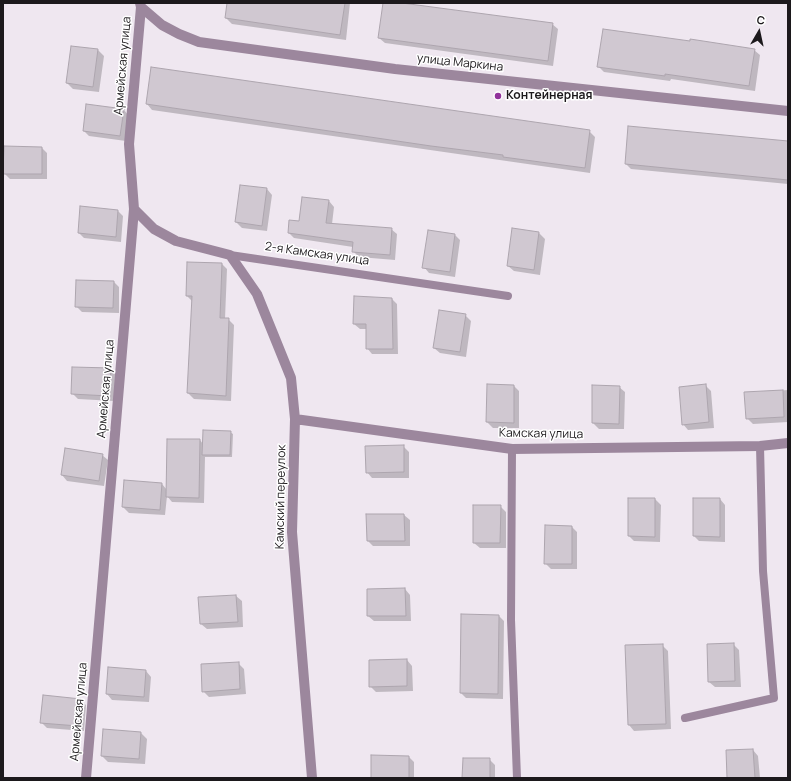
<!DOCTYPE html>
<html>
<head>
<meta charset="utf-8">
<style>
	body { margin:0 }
	#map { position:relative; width:791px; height:781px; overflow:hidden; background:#efe7f0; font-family:Manrope,sans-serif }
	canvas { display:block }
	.frame { position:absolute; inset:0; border:4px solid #1c191c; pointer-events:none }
	.north { position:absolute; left:739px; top:12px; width:40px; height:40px; -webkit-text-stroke:3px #fff; paint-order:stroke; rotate:9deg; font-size:11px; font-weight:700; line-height:16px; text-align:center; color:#1c191c }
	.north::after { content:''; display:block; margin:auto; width:14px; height:18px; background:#1c191c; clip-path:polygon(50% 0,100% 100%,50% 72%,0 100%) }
</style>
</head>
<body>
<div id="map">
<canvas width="791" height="781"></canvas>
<div class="frame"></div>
<div class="north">С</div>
</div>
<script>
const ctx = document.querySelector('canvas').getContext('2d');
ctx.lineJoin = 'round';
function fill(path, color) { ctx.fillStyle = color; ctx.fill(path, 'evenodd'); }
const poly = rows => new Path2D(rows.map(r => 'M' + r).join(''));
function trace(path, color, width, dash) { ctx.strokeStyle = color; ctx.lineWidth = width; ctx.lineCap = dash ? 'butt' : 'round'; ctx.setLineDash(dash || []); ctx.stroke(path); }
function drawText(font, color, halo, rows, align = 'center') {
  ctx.font = font + ' Manrope,sans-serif'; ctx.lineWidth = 3; ctx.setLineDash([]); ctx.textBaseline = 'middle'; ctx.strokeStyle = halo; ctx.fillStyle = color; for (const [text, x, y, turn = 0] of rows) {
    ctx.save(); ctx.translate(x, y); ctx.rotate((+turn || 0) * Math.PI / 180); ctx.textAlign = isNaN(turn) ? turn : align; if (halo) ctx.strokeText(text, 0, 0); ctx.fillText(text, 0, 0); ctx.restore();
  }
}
const shadow = poly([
	[228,3,350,3,346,40,232,24,226,18],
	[384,3,396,3,552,24,558,29,553,66,385,43,379,38],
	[72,47,98,50,104,56,99,92,73,89,67,83],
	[754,50,760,55,755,91,671,79,670,81,604,72,598,66],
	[147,104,589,131,595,137,590,173,152,110],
	[124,110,129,116,126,141,89,136,84,131],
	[788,142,788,184,631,169,626,164],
	[42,148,47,153,47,179,10,179,4,173],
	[267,189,272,195,267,231,242,228,236,222],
	[329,201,334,207,332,224,391,229,397,234,395,260,359,257,353,251,353,247,294,238,289,233,300,222],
	[118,211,123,216,121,242,84,238,79,233],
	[513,230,539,233,545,239,540,275,514,271,508,266],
	[455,235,460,240,455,277,429,273,424,267],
	[222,264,227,269,225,319,228,319,234,325,231,401,194,399,188,393,192,301,187,296],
	[114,282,119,287,119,313,82,312,76,306],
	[392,299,397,304,398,354,372,354,367,348,367,329,360,329,354,324],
	[465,315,471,321,466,357,440,353,434,348],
	[110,369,116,375,114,401,78,399,72,393],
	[514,386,519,391,519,428,493,428,487,422],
	[593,386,619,387,625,392,624,429,599,429,593,423],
	[706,386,711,391,714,428,688,430,683,424],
	[788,390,788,422,753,424,747,418,745,393],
	[230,432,233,434,232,457,205,457,204,503,172,502,167,496,165,515,129,513,123,507,162,484,167,490,200,440,203,444],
	[403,446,409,452,409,478,372,478,367,472],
	[102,455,108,460,104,486,67,481,62,475],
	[655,499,661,505,660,542,634,541,629,536],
	[720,499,725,505,725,542,699,541,694,536],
	[500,506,506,512,506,548,480,548,474,543],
	[367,515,404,515,410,520,410,546,373,546,368,541],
	[572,527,577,532,577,569,551,569,545,563],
	[405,589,410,595,411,621,374,621,368,616],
	[236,596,242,601,243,627,207,629,201,624],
	[499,616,504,621,503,699,466,698,461,693],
	[733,644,739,650,741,687,715,687,709,682],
	[662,645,668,651,671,729,634,731,629,725],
	[407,660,412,666,413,691,376,692,370,686],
	[238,663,244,669,246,694,209,697,203,691],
	[146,671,151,677,149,702,112,700,107,694],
	[80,700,86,705,84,731,47,728,41,722],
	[104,730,141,733,147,739,145,764,108,762,102,756],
	[753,750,758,756,760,778,728,778],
	[408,756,414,762,414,778,372,778],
	[489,759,495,765,495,778,463,778]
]);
const building = poly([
	[227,3,345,3,340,35,225,18,227,3],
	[383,3,402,3,553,23,548,61,378,38,383,3],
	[603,29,690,41,690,39,755,49,749,86,665,74,665,76,597,67,603,29],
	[71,46,98,49,93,87,66,83,71,46],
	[151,67,590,130,585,168,503,157,503,155,431,146,146,104,151,67],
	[86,104,124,109,120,136,83,131,86,104],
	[628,126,788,141,788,180,625,164,628,126],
	[4,146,42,147,42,174,3,174,4,146],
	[240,185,267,188,262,226,235,222,240,185],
	[302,197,329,200,326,223,392,228,390,255,352,252,353,242,288,233,289,220,299,221,302,197],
	[80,206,118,210,116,237,78,233,80,206],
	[512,228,539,232,534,270,507,266,512,228],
	[428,230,455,234,450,272,422,268,428,230],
	[187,262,222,263,220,318,229,318,226,396,187,393,192,296,186,296,187,262],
	[76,280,114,281,113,308,75,307,76,280],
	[354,296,392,298,393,349,366,349,366,324,353,324,354,296],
	[439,310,466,314,460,352,433,348,439,310],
	[72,367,111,368,109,396,71,394,72,367],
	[487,384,514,385,514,423,486,422,487,384],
	[706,384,709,422,682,425,679,387,706,384],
	[592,385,620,386,619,424,592,423,592,385],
	[783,390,784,417,746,419,744,392,783,390],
	[203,430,231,431,230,455,202,455,203,430],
	[167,439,200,439,199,498,166,497,167,439],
	[404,445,404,472,366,473,365,446,404,445],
	[65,448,103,454,99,481,61,475,65,448],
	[124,480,162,483,160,510,122,507,124,480],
	[628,498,655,498,655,537,628,536,628,498],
	[693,498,720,498,720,537,693,536,693,498],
	[473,505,501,505,500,543,473,543,473,505],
	[366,514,404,514,405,541,367,541,366,514],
	[545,525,572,526,572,564,544,564,545,525],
	[405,588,406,616,367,616,367,589,405,588],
	[236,595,238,622,200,624,198,597,236,595],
	[461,614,499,615,498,694,460,693,461,614],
	[734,643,735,681,708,682,707,644,734,643],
	[663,644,666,724,628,725,625,645,663,644],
	[407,659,407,686,369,687,369,660,407,659],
	[239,662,240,689,202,692,201,664,239,662],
	[108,667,146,670,144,697,106,694,108,667],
	[43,695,81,699,78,726,40,723,43,695],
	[103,729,141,732,139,759,101,756,103,729],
	[753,749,755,778,727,778,726,750,753,749],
	[371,755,409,756,409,778,371,778,371,755],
	[463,758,490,758,490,778,462,778,463,758]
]);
const service = poly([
	[230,255,508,296],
	[512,449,511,620,517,778],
	[685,718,774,698,763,571,760,446]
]);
const minor = poly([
	[141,7,162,25,179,34,199,42,395,69,788,111],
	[134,209,154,229,176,241,230,255,257,294,291,378,295,419,292,532,312,778],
	[295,419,512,449,760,446,788,443],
	[86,778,134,209,129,144,141,7,140,3]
]);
const markers = [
	[498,96,4,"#91329b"]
];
const streetNames = [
	["улица Маркина",460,63,6],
	["Армейская улица",123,66,-85],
	["2-я Камская улица",317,254,8],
	["Армейская улица",106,389,-85],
	["Камская улица",541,434,1],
	["Камский переулок",281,497,-89],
	["Армейская улица",79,712,-85]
];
const poiNames = [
	["Контейнерная",506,96]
];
fill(shadow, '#0003');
fill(building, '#d0c8d1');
trace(building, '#ada5ae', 1);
trace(service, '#9c879d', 8);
trace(minor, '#9c879d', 10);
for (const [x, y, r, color] of markers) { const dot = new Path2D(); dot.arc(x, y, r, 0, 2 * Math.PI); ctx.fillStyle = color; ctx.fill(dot); trace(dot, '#fff', 1.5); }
drawText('12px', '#1c191c', '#fff', streetNames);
drawText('bold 12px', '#1c191c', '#fff', poiNames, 'left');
</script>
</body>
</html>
